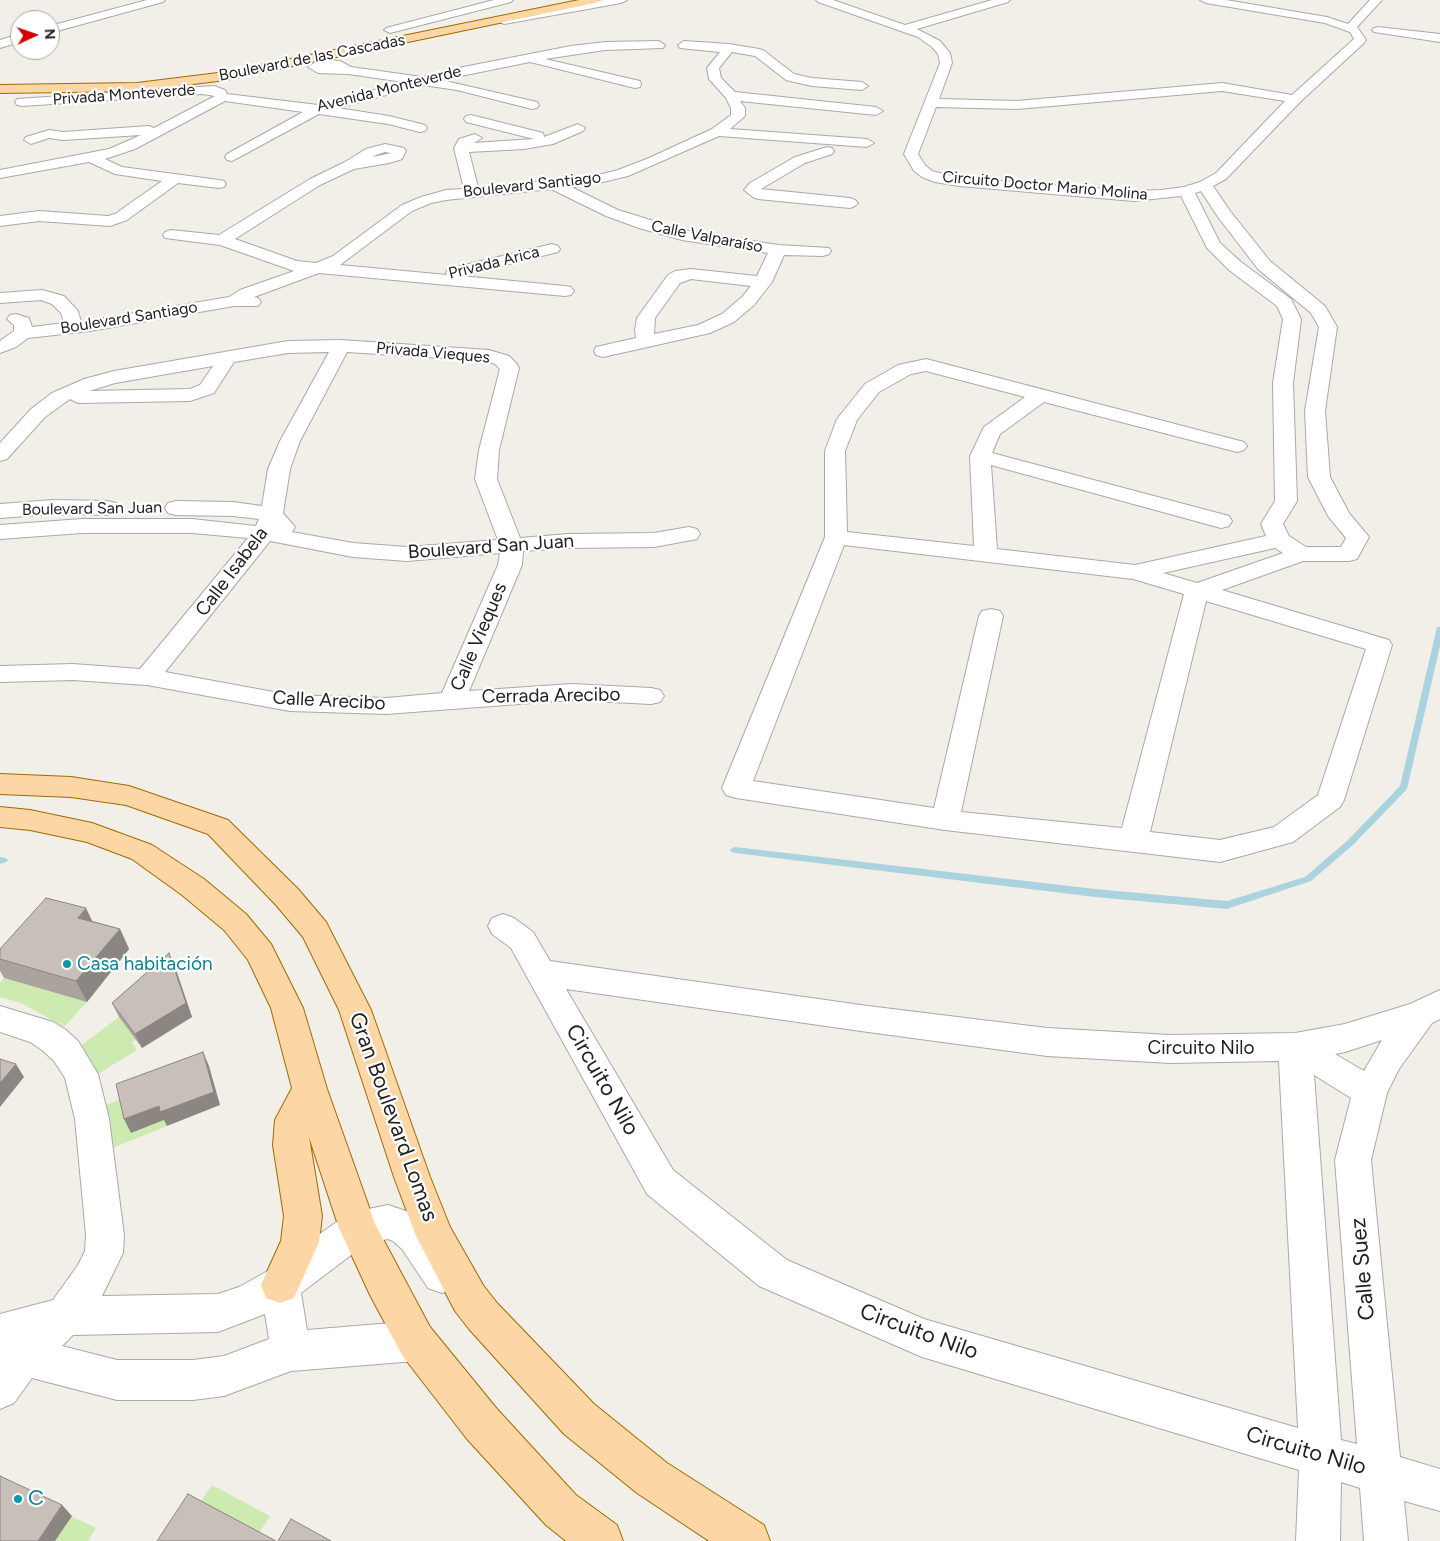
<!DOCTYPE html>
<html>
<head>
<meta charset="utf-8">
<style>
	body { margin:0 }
	#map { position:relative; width:1440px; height:1541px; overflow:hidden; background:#f2efe9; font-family:Figtree,sans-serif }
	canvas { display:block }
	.north { position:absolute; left:10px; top:10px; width:50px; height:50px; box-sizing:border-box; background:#fff; border:1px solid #a7a7a7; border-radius:50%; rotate:87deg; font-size:14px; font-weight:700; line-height:20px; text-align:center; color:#222 }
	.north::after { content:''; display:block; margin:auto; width:18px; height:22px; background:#d40000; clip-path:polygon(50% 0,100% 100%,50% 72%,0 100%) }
</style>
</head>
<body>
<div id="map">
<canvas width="1440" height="1541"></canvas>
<div class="north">N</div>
</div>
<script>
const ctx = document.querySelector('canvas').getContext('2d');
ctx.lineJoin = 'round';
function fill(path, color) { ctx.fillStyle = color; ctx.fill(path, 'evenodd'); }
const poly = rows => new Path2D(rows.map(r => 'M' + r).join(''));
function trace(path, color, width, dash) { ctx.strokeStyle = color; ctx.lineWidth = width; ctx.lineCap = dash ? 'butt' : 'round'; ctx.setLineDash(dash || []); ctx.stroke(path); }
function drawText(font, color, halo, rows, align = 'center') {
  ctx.font = font + ' Figtree,sans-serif'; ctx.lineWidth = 4.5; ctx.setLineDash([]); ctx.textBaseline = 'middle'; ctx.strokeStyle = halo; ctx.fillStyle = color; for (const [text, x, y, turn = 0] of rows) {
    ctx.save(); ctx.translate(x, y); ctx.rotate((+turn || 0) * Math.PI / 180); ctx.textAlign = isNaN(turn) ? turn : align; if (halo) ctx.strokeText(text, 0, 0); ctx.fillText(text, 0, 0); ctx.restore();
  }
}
const grass = poly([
	[4,978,87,1002,64,1027,23,1004,0,997,0,982],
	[119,1017,136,1040,132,1042,137,1050,96,1075,80,1046],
	[123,1098,131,1133,165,1119,167,1126,110,1149,104,1106],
	[212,1485,270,1516,256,1538,197,1507],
	[71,1516,96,1528,88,1541,55,1541]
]);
const stream = poly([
	[1437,627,1440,627,1440,646,1407,789,1354,844,1311,881,1227,909,1095,897,735,853,732,852,730,850,732,848,735,847,1095,889,1227,901,1305,877,1348,840,1400,786,1437,627],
	[0,857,6,858,8,860,6,862,0,864,0,857]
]);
const minor = poly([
	[147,0,165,0,163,2,50,33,50,26,147,0],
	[494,0,513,0,511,2,390,33,384,30,386,28,494,0],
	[602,0,627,0,621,3,504,24,498,21,504,18,602,0],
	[816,0,833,0,905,25,992,0,1010,0,1008,2,917,29,940,41,950,53,952,63,939,99,1017,101,1222,83,1292,95,1354,39,1350,32,1325,23,1206,3,1200,0,1226,0,1327,17,1348,24,1370,0,1382,0,1357,27,1366,40,1364,43,1300,102,1226,179,1213,186,1230,211,1270,261,1325,306,1337,327,1325,411,1330,477,1349,513,1369,537,1357,559,1349,561,1303,561,1222,590,1389,640,1392,645,1344,800,1340,807,1293,842,1220,862,945,830,736,798,726,795,722,788,825,537,825,451,837,419,865,384,898,365,926,359,1244,442,1247,446,1244,450,1237,452,1044,402,1000,434,992,453,1229,516,1232,521,1229,526,1221,528,991,465,997,549,1135,565,1266,536,1261,524,1275,501,1273,383,1283,319,1277,306,1229,270,1207,248,1181,196,1134,201,959,186,935,182,922,177,914,171,904,154,940,63,938,54,932,47,918,37,818,2,816,0],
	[1222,91,1285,101,1216,173,1200,182,1184,187,1161,190,1134,191,959,178,932,171,925,165,918,154,936,107,1017,109,1222,91],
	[1201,191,1218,217,1258,269,1311,313,1319,327,1305,411,1308,477,1328,516,1346,538,1341,547,1306,547,1289,536,1283,524,1297,501,1293,383,1301,319,1291,299,1241,262,1220,243,1195,193,1201,191],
	[926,371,1025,397,984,427,970,456,974,546,847,532,845,451,857,420,879,392,911,374,926,371],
	[844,545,1133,579,1184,594,1122,828,961,812,1003,616,1000,611,991,609,982,611,979,616,934,808,753,781,844,545],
	[1275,548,1283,553,1197,583,1163,573,1275,548],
	[1206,601,1366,649,1318,795,1274,827,1220,840,1150,832,1206,601],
	[1378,27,1440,34,1440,42,1374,32,1372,30,1374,28,1378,27],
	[20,34,20,42,0,48,0,40,20,34],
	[659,41,665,45,663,48,605,50,545,59,640,81,641,84,640,87,635,88,530,62,441,80,537,102,539,105,537,108,532,109,457,90,423,85,338,108,389,116,425,125,427,128,425,131,420,132,388,124,319,114,232,161,227,160,225,157,227,154,303,112,225,101,135,149,105,159,122,167,219,180,224,181,226,184,224,187,219,188,178,183,127,220,110,226,39,221,0,226,0,216,39,211,108,216,115,214,162,181,115,174,89,162,0,178,0,170,109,149,141,135,63,140,49,138,31,144,24,140,26,137,49,130,63,132,149,126,154,128,215,96,203,94,22,106,17,105,15,102,17,99,214,86,225,90,227,94,318,105,404,82,348,74,318,73,308,67,314,63,330,60,340,61,351,67,422,77,448,70,571,46,605,42,659,41],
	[684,41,729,44,759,49,763,50,794,74,812,78,862,82,868,86,862,90,812,86,790,81,786,80,755,56,732,52,719,68,721,78,735,92,876,107,883,111,876,115,740,101,745,108,745,116,730,129,867,139,874,143,867,147,719,136,628,176,590,185,571,187,618,210,683,230,778,245,829,248,831,251,829,254,823,256,784,255,772,282,754,305,734,322,710,333,603,357,596,355,594,351,596,347,636,338,635,330,637,318,668,275,675,271,691,269,757,276,768,253,682,240,639,228,606,216,551,189,446,200,431,203,412,211,340,265,447,275,446,273,448,269,552,244,558,246,560,249,558,252,461,276,565,286,571,287,574,291,571,295,565,296,319,273,254,297,258,298,261,302,258,306,234,306,90,331,28,338,16,347,0,353,0,341,14,331,14,325,7,319,10,315,16,314,29,318,32,327,64,323,61,313,52,304,41,300,0,303,0,293,42,290,64,296,78,311,81,322,229,297,240,290,294,271,220,245,165,238,163,235,165,232,171,230,219,235,310,179,345,162,366,149,385,144,404,148,406,151,402,159,389,163,354,169,320,185,235,239,297,261,316,263,333,256,402,205,421,197,446,190,464,189,454,148,459,139,475,134,482,138,474,143,534,139,466,122,464,119,466,116,471,115,543,133,544,137,578,124,585,128,583,131,553,144,524,149,469,152,478,187,590,177,618,170,649,158,712,129,731,115,731,108,726,98,709,79,707,68,720,52,680,48,678,45,684,41],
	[385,152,391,153,373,157,376,155,385,152],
	[691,279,751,286,742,297,722,314,698,325,654,334,655,318,680,283,691,279],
	[827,147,832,148,834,151,832,154,805,163,761,189,850,198,855,200,858,203,855,206,850,208,758,199,753,197,744,190,750,183,795,157,827,147],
	[341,340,489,350,509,356,517,364,519,368,499,450,497,479,520,538,568,534,654,533,689,527,697,529,700,534,697,539,654,547,568,548,523,551,522,565,469,691,572,684,651,688,660,690,664,696,660,702,651,704,572,700,386,714,290,711,147,685,73,680,0,682,0,666,73,664,140,669,248,538,192,533,82,533,0,539,0,525,82,519,192,519,256,526,259,519,233,516,176,515,168,513,165,508,168,503,176,501,233,502,262,506,268,469,280,441,329,352,288,353,234,362,214,393,190,401,78,403,70,399,45,417,7,459,0,461,0,443,31,409,52,393,84,379,114,371,288,341,341,340],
	[347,352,487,361,495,364,500,369,479,450,475,479,498,540,407,547,353,543,292,532,295,527,283,513,290,469,300,441,347,352],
	[213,366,200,385,190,389,89,391,115,383,213,366],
	[270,541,353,557,407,561,500,553,498,565,442,693,386,698,290,695,165,672,270,541],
	[53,500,108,501,116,503,119,508,116,513,108,515,53,514,0,518,0,504,53,500],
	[503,914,514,918,533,932,550,961,868,1006,1047,1028,1170,1035,1295,1033,1345,1024,1410,1004,1440,990,1440,1019,1432,1023,1399,1069,1387,1093,1371,1160,1400,1457,1440,1469,1440,1511,1404,1501,1408,1541,1364,1541,1360,1488,1341,1482,1340,1541,1296,1541,1299,1470,922,1357,759,1286,647,1194,511,948,492,934,488,926,492,918,503,914],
	[566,989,868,1032,1047,1056,1170,1063,1279,1061,1298,1428,924,1319,787,1260,673,1170,566,989],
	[1382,1040,1364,1071,1335,1054,1345,1052,1382,1040],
	[1314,1075,1351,1098,1335,1160,1357,1444,1341,1440,1314,1075],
	[0,1006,53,1022,66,1030,78,1041,98,1074,109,1119,124,1235,123,1253,102,1296,218,1294,239,1287,266,1272,345,1216,358,1211,388,1205,418,1215,428,1225,456,1262,461,1275,456,1288,442,1293,428,1288,402,1249,393,1241,388,1239,367,1243,301,1293,307,1330,416,1321,430,1327,436,1341,430,1355,416,1361,291,1371,224,1396,193,1400,117,1400,32,1378,14,1403,0,1409,0,1314,53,1300,78,1265,85,1251,86,1235,75,1119,65,1078,54,1061,42,1050,30,1042,0,1032,0,1006],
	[265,1314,269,1339,224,1356,193,1360,117,1360,62,1346,73,1335,218,1332,265,1314]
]);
const major = poly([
	[579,0,601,0,595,3,226,80,137,91,0,93,0,85,137,83,226,72,579,0],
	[0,774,71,777,129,786,228,820,298,889,326,922,371,1010,430,1177,450,1227,483,1285,497,1303,594,1404,667,1463,764,1525,770,1541,709,1541,637,1493,564,1434,469,1329,455,1311,416,1236,394,1177,339,1010,303,937,276,905,208,834,126,805,71,797,0,794,0,774],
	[0,807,30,810,92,823,152,845,204,879,246,914,271,944,303,1008,327,1089,375,1224,430,1327,497,1409,576,1495,617,1525,623,1541,566,1541,546,1525,467,1439,402,1355,370,1295,339,1228,309,1137,322,1216,319,1242,294,1298,280,1303,266,1298,261,1285,281,1241,284,1216,273,1145,275,1120,292,1088,271,1008,248,960,224,930,182,895,132,859,87,842,30,830,0,827,0,807]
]);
const wall = poly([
	[93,921,120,929,129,949,87,1002,4,978,0,971,0,949],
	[169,953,175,967,192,1017,142,1048,119,1017,112,1003]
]);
const shadedWall = poly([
	[86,908,96,929,78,918],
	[120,929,129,949,87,1002,76,981],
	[169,953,175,967,192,1017,142,1048,135,1034],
	[203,1052,209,1066,220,1105,167,1126,164,1120,131,1133,124,1119],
	[16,1064,24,1077,0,1107,0,1083],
	[62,1505,72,1516,55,1541,38,1541]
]);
const building = poly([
	[46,898,86,908,78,918,120,929,76,981,0,959,0,949,46,898],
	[169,953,186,1003,135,1034,112,1003,169,953],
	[203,1052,214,1092,160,1112,159,1106,124,1119,116,1084,203,1052],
	[0,1059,16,1064,0,1083,0,1059],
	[0,1476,62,1505,38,1541,0,1541,0,1476],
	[188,1494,276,1541,157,1541,188,1494],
	[291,1519,331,1541,278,1541,291,1519]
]);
const markers = [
	[67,964,5,"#0f9aa8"],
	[18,1499,5,"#0f9aa8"]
];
const farStreetnames = [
	["Boulevard de las Cascadas",312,58,-11],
	["Avenida Monteverde",389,89,-14],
	["Privada Monteverde",124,95,-4],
	["Boulevard Santiago",532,185,-6],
	["Circuito Doctor Mario Molina",1045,186,5],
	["Calle Valparaíso",707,237,11],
	["Privada Arica",494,263,-14],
	["Boulevard Santiago",129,318,-9],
	["Privada Vieques",433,353,5],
	["Boulevard San Juan",92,509,-1]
];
const streetNames = [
	["Boulevard San Juan",491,547,-4],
	["Calle Isabela",232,572,-53],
	["Calle Vieques",479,637,-67],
	["Cerrada Arecibo",551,696,-1],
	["Calle Arecibo",329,701,3],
	["Circuito Nilo",1201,1048]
];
const cultureNames = [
	["Casa habitación",77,964]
];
const nearStreetnames = [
	["Circuito Nilo",602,1080,60],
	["Gran Boulevard Lomas",393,1117,70],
	["Calle Suez",1363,1269,-95],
	["Circuito Nilo",919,1332,20],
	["Circuito Nilo",1306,1451,16]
];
const nearCulturenames = [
	["C",28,1499]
];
fill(grass, '#cdebb0');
fill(stream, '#aad3df');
trace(minor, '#a9a9a9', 2);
trace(major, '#a06b00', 2);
fill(minor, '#fff');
fill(major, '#fcd6a4');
fill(wall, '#aba49e');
fill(shadedWall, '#8b8681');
fill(building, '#c7bfb8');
trace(building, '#8b8681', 1);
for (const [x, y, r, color] of markers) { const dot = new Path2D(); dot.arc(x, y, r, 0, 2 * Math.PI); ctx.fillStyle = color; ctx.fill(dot); trace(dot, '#fff', 2); }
drawText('16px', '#222', '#fff', farStreetnames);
drawText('19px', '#222', '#fff', streetNames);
drawText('19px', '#0d838f', '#fff', cultureNames, 'left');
drawText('22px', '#222', '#fff', nearStreetnames);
drawText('22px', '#0d838f', '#fff', nearCulturenames, 'left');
</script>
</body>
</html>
